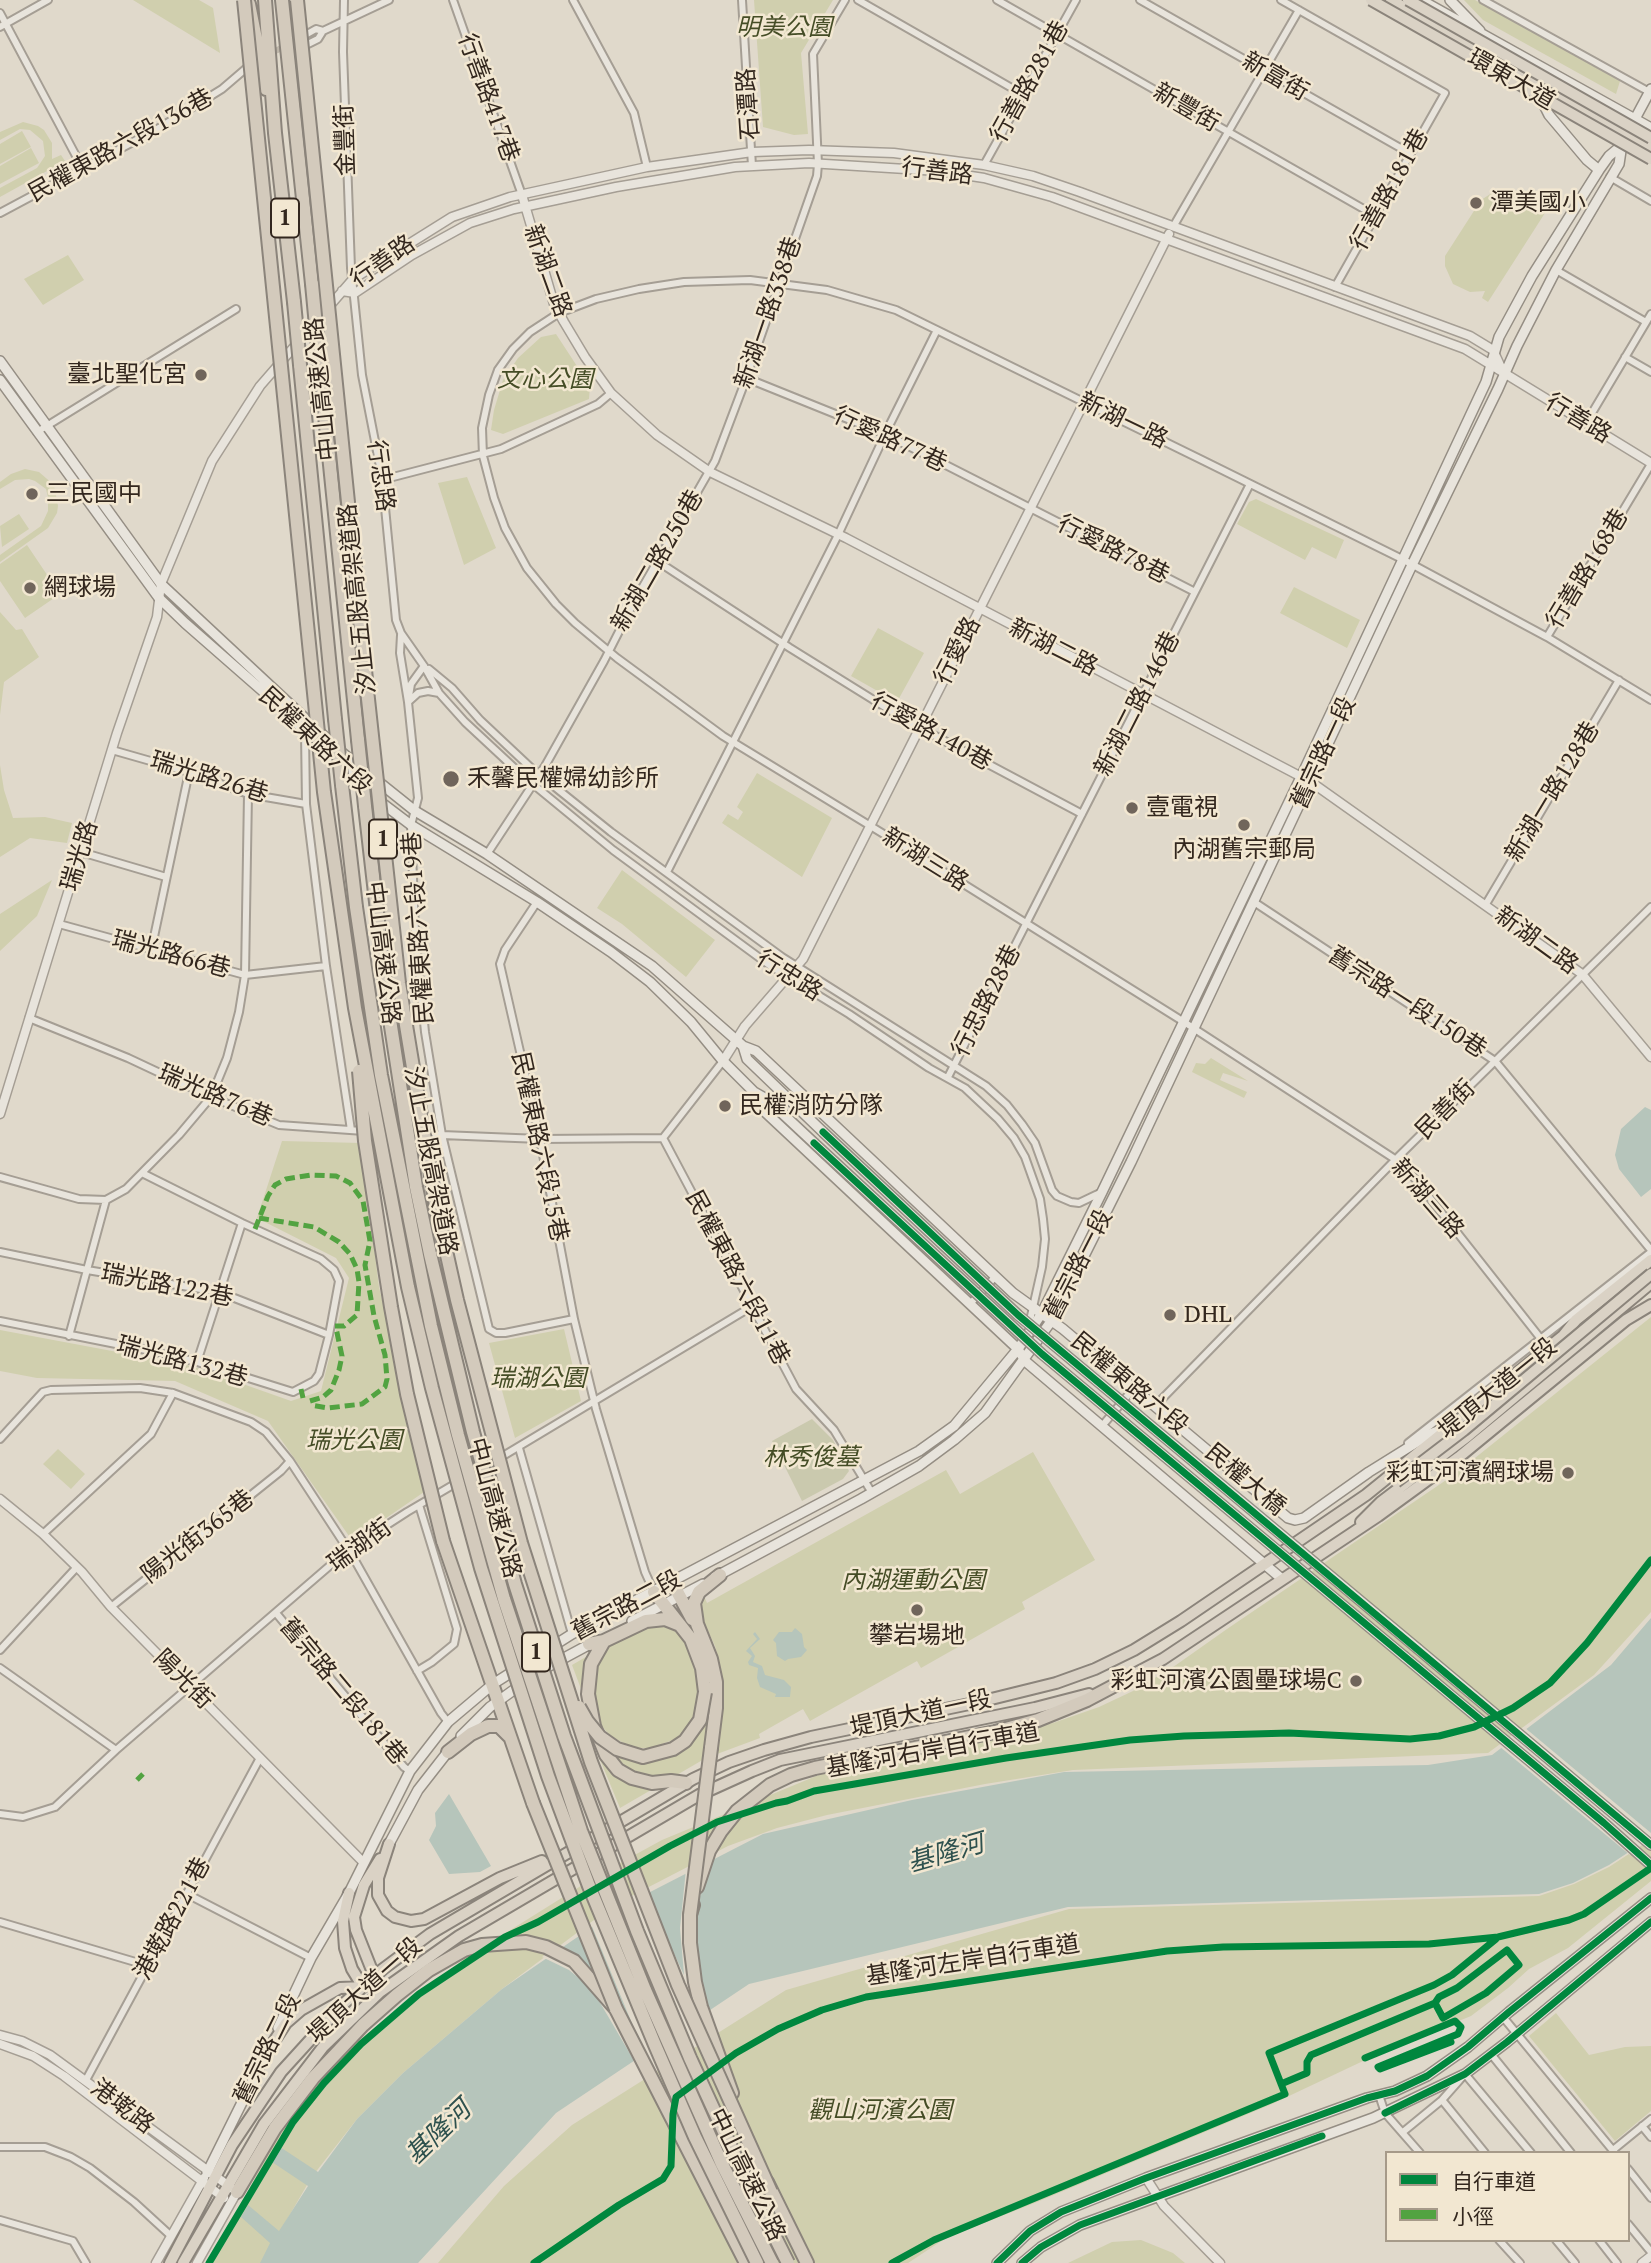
<!DOCTYPE html>
<html>
<head>
<meta charset="utf-8">
<style>
	body { margin:0 }
	#map { position:relative; width:1651px; height:2263px; overflow:hidden; background:#e0d9cb; font-family:"PT Serif","Noto Sans TC",serif }
	canvas { display:block }
	.legend { position:absolute; left:1385px; top:2151px; width:245px; height:91px; box-sizing:border-box; background:#f2e7d1; border:2px solid #a69a89; margin:0; padding:9px 12px; list-style:none; font-size:21px; color:#33271e }
	.legend li { display:flex; align-items:center; gap:14px; height:35px }
	.legend b { width:35px; border:2px solid #a69a89 }
</style>
</head>
<body>
<div id="map">
<canvas width="1651" height="2263"></canvas>
<ul class="legend">
<li><b style="height:9px;background:#00873e"></b>自行車道</li>
<li><b style="height:9px;background:#52a341"></b>小徑</li>
</ul>
</div>
<script>
const ctx = document.querySelector('canvas').getContext('2d');
ctx.lineJoin = 'round';
function fill(path, color) { ctx.fillStyle = color; ctx.fill(path, 'evenodd'); }
const poly = rows => new Path2D(rows.map(r => 'M' + r).join(''));
function trace(path, color, width, dash) { ctx.strokeStyle = color; ctx.lineWidth = width; ctx.lineCap = dash ? 'butt' : 'round'; ctx.setLineDash(dash || []); ctx.stroke(path); }
function drawText(font, color, halo, rows, align = 'center') {
  ctx.font = font + ' "PT Serif","Noto Sans TC",serif'; ctx.lineWidth = 5; ctx.setLineDash([]); ctx.textBaseline = 'middle'; ctx.strokeStyle = halo; ctx.fillStyle = color; for (const [text, x, y, turn = 0] of rows) {
    ctx.save(); ctx.translate(x, y); ctx.rotate((+turn || 0) * Math.PI / 180); ctx.textAlign = isNaN(turn) ? turn : align; if (halo) ctx.strokeText(text, 0, 0); ctx.fillText(text, 0, 0); ctx.restore();
  }
}
const green = poly([
	[133,0,199,0,213,8,220,53],
	[754,0,833,0,801,53,808,134,794,135,763,127],
	[1464,0,1475,0,1620,81,1616,94,1483,20],
	[23,122,38,126,44,130,52,143,52,159,61,155,65,161,0,197,0,188,37,168,45,156,43,141,30,130,20,129,0,140,0,132],
	[22,131,31,147,0,164,0,144],
	[31,148,39,163,0,184,0,166],
	[1504,190,1512,191,1529,201,1534,214,1545,197,1552,202,1488,302,1482,298,1485,291,1470,292,1453,284,1445,266,1445,256,1481,200,1495,191],
	[68,255,84,280,43,305,24,279],
	[556,334,590,386,589,399,503,434,491,430,494,410,503,380,518,358,541,337],
	[25,469,39,472,54,485,58,506,57,513,48,528,0,562,0,555,41,526,48,511,48,497,46,489,35,481,29,479,15,480,0,489,0,482,11,474],
	[467,477,496,548,464,565,438,483],
	[1256,499,1344,540,1336,559,1312,547,1305,560,1237,524,1249,502],
	[19,514,29,529,2,547,0,526],
	[27,545,60,594,25,618,0,581,0,564],
	[1294,587,1360,620,1347,648,1280,613],
	[0,612,16,630,22,629,39,657,4,682,0,715],
	[878,628,924,653,897,702,851,676],
	[0,765,4,790,13,818,45,817,72,823,67,843,30,838,0,857],
	[757,773,832,818,802,877,722,823,728,814,738,820,743,812,737,807],
	[622,870,715,940,686,977,622,924,597,908],
	[52,880,37,916,0,951,0,914],
	[1211,1058,1248,1081,1223,1073,1220,1080,1247,1092,1244,1098,1192,1072,1196,1063,1205,1064],
	[282,1141,361,1143,379,1287,427,1490,357,1538,351,1538,349,1536,268,1421,175,1381,37,1378,0,1371,0,1330,192,1366,291,1401,321,1391,349,1278,336,1258,257,1218],
	[1651,1317,1651,1612,1594,1675,1488,1753,1073,1770,985,1784,827,1815,777,1828,728,1846,614,1905,502,1989,403,2073,357,2119,311,2178,262,2263,212,2263,251,2185,283,2127,312,2090,359,2040,464,1959,600,1874,662,1840,833,1769,1053,1723,1099,1707,1133,1691,1176,1665,1227,1629,1455,1474],
	[564,1329,581,1401,515,1438,489,1343],
	[58,1449,85,1474,71,1489,43,1464],
	[1033,1452,1095,1560,1022,1602,1025,1609,921,1668,917,1661,810,1721,803,1709,759,1734,760,1738,717,1754,724,1685,715,1646,698,1610,704,1596,707,1603,946,1470,960,1494],
	[641,1625,681,1625,699,1664,702,1704,691,1727,676,1739,650,1748,634,1748,610,1736,589,1710,572,1665],
	[714,1708,706,1758,620,1808,587,1728,642,1756,674,1750,706,1713],
	[1651,1834,1651,1881,1568,1948,1529,1969,1508,1988,1471,2016,1378,2054,1272,2104,1037,2202,946,2238,908,2263,438,2263,504,2186,572,2125,786,1990,1069,1909,1539,1896,1574,1884,1609,1867,1638,1848],
	[1556,2013,1589,2055,1625,2047,1651,2046,1651,2111,1615,2141,1529,2036],
	[1141,2240,1173,2253,1185,2263,1068,2263,1112,2242]
]);
const cemetery = poly([
	[812,1419,833,1440,849,1471,843,1479,802,1501,772,1441]
]);
const water = poly([
	[1645,1107,1651,1110,1651,1189,1641,1197,1619,1169,1615,1155,1621,1129],
	[1651,1618,1651,1833,1638,1846,1609,1865,1573,1883,1539,1894,1068,1907,749,1984,556,2113,418,2263,260,2263,270,2243,241,2217,248,2205,279,2231,308,2186,272,2162,280,2147,318,2172,357,2119,403,2073,502,1989,621,1907,763,1834,912,1800,1064,1772,1428,1765,1492,1755,1611,1665],
	[795,1628,802,1634,804,1647,807,1650,801,1657,788,1659,785,1661,777,1656,776,1643,773,1640,779,1632,792,1632],
	[755,1632,760,1639,750,1648,755,1656,753,1662,762,1666,765,1675,784,1680,791,1687,790,1697,775,1697,776,1694,760,1687,757,1678,758,1668,749,1665,748,1662,752,1656,746,1651,757,1639,753,1634],
	[449,1794,491,1866,480,1872,449,1874,429,1840,436,1826,435,1813]
]);
const pier = poly([
	[1524,1727,1651,1833,1651,1837,1630,1855,1499,1746],
	[715,1855,711,1861,698,1903,695,1948,704,2005,708,2016,636,2064,592,1989,569,1970,542,1957,552,1950,599,1980,577,1933,584,1928,643,2050,591,1924,619,1904,645,1891,684,1975,680,1928,686,1869]
]);
const minorTunnel = poly([
	[268,55,300,38]
]);
const minor = poly([
	[344,0,343,52,351,268,362,375,382,477,396,620,401,633,424,666,439,693,465,722,523,776,613,850,772,967,849,1014,929,1068,965,1088,998,1119,1014,1138,1025,1157,1040,1199,1043,1219,1045,1239,1042,1267,1029,1325],
	[453,0,522,195],
	[573,0,634,113,647,167],
	[742,0,752,166],
	[858,0,1024,95],
	[997,0,1376,216],
	[1140,0,1411,154],
	[1281,0,1445,93,1335,287],
	[1483,0,1651,93],
	[0,13,83,169],
	[0,27,48,0],
	[300,38,316,29,323,31],
	[302,47,318,39,323,31,389,0],
	[984,165,1076,0],
	[1610,177,1651,201],
	[0,213,159,128,222,89,250,65],
	[1173,227,1299,10],
	[1556,270,1646,322],
	[1625,357,1651,372],
	[746,378,885,434,1195,592],
	[1586,423,1651,314],
	[37,432,236,309],
	[382,477,393,477,501,449,598,404,611,393],
	[657,561,790,648,909,722,1082,814],
	[401,635,400,653,408,702,418,693,428,691,439,693],
	[1547,637,1651,464],
	[424,666,411,684,408,702,418,798,411,825,415,931,425,1032,442,1135,489,1329,496,1333,505,1333,574,1319],
	[429,669,452,688,480,720,530,767,611,832,782,957,986,1086,1007,1105,1022,1124,1035,1143,1052,1190,1057,1196,1071,1202,1079,1203,1100,1193],
	[305,733,306,804,326,966,351,1130],
	[112,750,189,772,248,794,306,804],
	[81,852,166,877],
	[487,854,545,766,604,661,634,602,715,461,743,387,817,176,818,164,813,54,845,0],
	[667,872,838,535,889,426,937,330],
	[537,902,505,950,500,964,540,1139,574,1319,596,1409,645,1572,654,1592],
	[1254,902,1495,1061,1651,1250],
	[1486,904,1619,680],
	[59,924,245,975,326,966],
	[151,951,189,772],
	[29,1018,128,1058,211,1097,279,1125,364,1131],
	[948,1077,1250,484],
	[393,1133,540,1139,663,1138],
	[663,1138,796,1389,834,1430,872,1493],
	[663,1138,723,1061],
	[0,1177,79,1199,106,1200,126,1189,179,1135,211,1097,227,1058,239,1012,245,975,248,794],
	[0,1252,87,1270,219,1292,329,1335],
	[970,1304,995,1277],
	[0,1321,146,1350,197,1362,293,1392,314,1381,319,1374,329,1335,339,1281,334,1270,321,1259,242,1223,142,1173],
	[69,1336,106,1200],
	[1541,1339,1404,1165,1184,1022,882,833,723,736,617,658,575,623,556,604,527,568,505,528,494,498,483,456,482,428,489,395,498,370,513,349,530,332,559,313,596,299,639,289,684,282,750,280,827,290,896,310,1202,460,1402,559,1547,637,1651,700],
	[197,1362,242,1223],
	[1155,1406,1396,1159,1651,907],
	[1102,1426,1134,1388],
	[0,1439,43,1392,51,1390,140,1388,173,1393,251,1422,266,1432,290,1461,281,1471,111,1607],
	[1408,1443,1651,1252],
	[519,1448,572,1634],
	[290,1461,353,1557,441,1713,448,1722],
	[468,1477,751,1307],
	[43,1534,151,1434,173,1393],
	[276,1613,404,1767,410,1771],
	[0,1650,77,1567],
	[0,1668,116,1750],
	[417,1671,432,1662,454,1644,457,1629,419,1505],
	[0,1814,23,1817,55,1807,116,1750,348,1550,407,1512,458,1482],
	[187,1894,311,1958],
	[0,1922,149,1966],
	[1503,2017,1615,2153],
	[1491,2054,1571,2153],
	[86,2080,260,1758],
	[1379,2095,1385,2113,1420,2153],
	[1442,2100,1485,2153],
	[1642,2126,1651,2137],
	[1403,2132,1442,2100,1465,2074,1531,2153],
	[0,2147,45,2147,71,2157,90,2168,134,2202,170,2235],
	[1613,2150,1651,2119],
	[1628,2169,1651,2198],
	[0,2220,73,2241,86,2263],
	[1628,2224,1651,2252],
	[1499,2240,1520,2263],
	[1556,2240,1575,2263],
	[1599,2240,1617,2263]
]);
const tertiary = poly([
	[522,195,554,304,564,322,585,357,611,393,657,435,710,472,846,538,1311,782,1582,974,1651,1057],
	[342,291,355,293,412,255,470,223,514,209,616,187,735,167,809,163,938,171,984,178,1052,197,1465,349,1651,463],
	[723,1061,745,1026,803,959,1169,234],
	[0,1114,117,733,157,617,161,584,212,461,260,386,353,279,452,217,510,197,647,167,752,152,809,150,894,153,984,165,1033,176,1080,192,1470,336,1493,350,1504,374],
	[0,1499,43,1534,82,1572,111,1607,364,1863],
	[0,2035,22,2041,50,2055,237,2192,197,2263],
	[0,2044,33,2056,64,2076,224,2198],
	[1146,2178,1164,2206,1220,2263],
	[156,2263,204,2178],
	[1642,2263,1651,2256]
]);
const secondary = poly([
	[1421,0,1651,128],
	[1450,0,1480,31],
	[1543,103,1549,115,1587,160,1599,170],
	[1628,132,1651,89],
	[0,361,161,584,340,751,415,811,487,854,652,966,743,1046,756,1051,1013,1293,1063,1329,1288,1518,1295,1520,1304,1518,1369,1472,1430,1434,1446,1428],
	[0,380,159,598,185,623,281,707,333,760,378,800,411,825,537,902,611,952,650,982,691,1022,723,1061,754,1092,768,1100,814,1143],
	[743,1046,747,1059,823,1132],
	[755,1094,762,1109,1018,1349,1025,1361,1282,1579],
	[715,1577,861,1499,919,1466,954,1440,985,1413,1052,1320,1131,1162,1412,565,1498,389,1517,346,1556,270,1619,164,1622,144],
	[632,1621,703,1584],
	[1418,1649,1651,1845],
	[1405,1657,1604,1823,1651,1865],
	[540,1671,592,1643],
	[461,1736,490,1707,522,1684],
	[389,1844,418,1790,450,1749],
	[278,2028,311,1958,349,1893,410,1771,448,1722,493,1684,572,1634,919,1451,954,1426,1018,1349,1042,1313,1102,1192,1301,777,1486,382,1499,337,1532,276,1599,170,1609,156,1621,146],
	[207,2173,271,2044],
	[997,2263,1030,2231,1061,2212,1146,2178,1367,2098,1395,2091,1427,2076,1468,2047,1509,2012,1651,1898],
	[1022,2263,1041,2247,1080,2225,1373,2118,1465,2074,1507,2042,1651,1922]
]);
const trunk = poly([
	[1391,0,1651,148],
	[1361,1522,1381,1502,1468,1436,1651,1283],
	[1117,1683,1163,1659,1378,1516,1459,1457,1626,1320,1651,1305],
	[389,1844,378,1878,378,1895,387,1911,395,1917,411,1921,424,1919,500,1878,542,1861],
	[377,1983,356,1930,354,1917,364,1885,380,1859],
	[269,2049,286,2023,301,2010,340,1988,363,1987,352,1969,345,1948,343,1921,349,1893],
	[170,2263,232,2145,281,2072,341,2006,383,1969,430,1934,693,1779,729,1762,764,1750,811,1737,979,1702,1056,1683,1095,1669,1134,1650,1181,1621,1366,1495,1563,1336,1576,1320,1651,1260],
	[183,2263,264,2124,323,2047,380,1992,459,1936,699,1795,752,1771,780,1760,1035,1708,1089,1694]
]);
const motorway = poly([
	[265,0,275,133,294,302],
	[282,0,312,284],
	[249,4,266,89],
	[318,347,358,740],
	[300,365,335,719],
	[342,785,356,907],
	[365,806,388,1007],
	[443,1541,533,1803],
	[672,1582,692,1619],
	[654,1592,691,1639,702,1668,705,1692],
	[604,1641,591,1664,588,1694,594,1726,606,1755,618,1770,632,1778,652,1783,671,1781,686,1783],
	[589,1644,604,1641,646,1621,665,1619,680,1625],
	[711,1748,716,1708,716,1682,711,1659,697,1624,694,1603,699,1592,720,1575],
	[448,1752,471,1734,488,1726,499,1726,509,1736],
	[697,1887,709,1851,721,1831,737,1811,770,1785,791,1775,815,1768,995,1732,1038,1720,1087,1700,1123,1681],
	[693,1905,690,1915,690,1943,695,1982,701,2007,732,2093],
	[767,2182,807,2263],
	[237,2192,275,2128,313,2078,363,2025,397,1995,429,1970,464,1950,482,1945,526,1942,546,1947,574,1961,616,2009,746,2263]
]);
const secondaryBridge = poly([
	[823,1132,1018,1315,1418,1649],
	[814,1143,1042,1354,1405,1657]
]);
const trunkBridge = poly([
	[1371,0,1651,159],
	[1408,0,1651,138],
	[1396,1482,1464,1430,1651,1274]
]);
const motorwayBridge = poly([
	[244,0,324,792,355,1008,408,1287,432,1388,481,1568,548,1776,589,1886,655,2045,695,2137,757,2263],
	[297,0,368,699,399,983,436,1206,457,1300,521,1543,591,1762,678,1985,771,2192],
	[312,284,318,347],
	[294,302,300,365],
	[335,719,342,785],
	[358,740,365,806],
	[356,907,381,1075,431,1326,458,1435,504,1599,581,1831,645,1990,722,2164,772,2263],
	[388,1007,416,1187,430,1254,473,1432,515,1584,564,1736,637,1931,690,2058,741,2169,788,2263],
	[359,1071,365,1141,391,1307,407,1394,443,1541],
	[579,1707,587,1721,600,1737,617,1749,643,1757,673,1749,685,1741,700,1720,705,1692],
	[533,1803,616,2009],
	[690,1915,711,1748]
]);
const quiet = poly([
	[259,1218,314,1227,339,1242,350,1254,357,1269,359,1282,357,1315,344,1326,331,1326],
	[255,1229,268,1196,275,1185,286,1179,311,1175,336,1176,350,1183,363,1201,370,1241,365,1265,374,1316,385,1355,387,1379,385,1387,362,1404,328,1408,311,1405],
	[301,1389,303,1398],
	[310,1401,323,1397,331,1390,339,1370,342,1356,336,1328],
	[137,1780,143,1774]
]);
const cycleway = poly([
	[823,1132,1018,1315,1651,1845],
	[814,1143,1042,1354,1604,1823,1651,1865],
	[1365,2058,1455,2021,1461,2027,1458,2034,1378,2067,1380,2069,1451,2042],
	[1281,2084,1307,2073,1307,2062,1311,2055,1435,2003,1439,1997,1457,1988,1507,1950,1519,1965,1486,1993,1443,2018,1435,2003],
	[1385,2113,1465,2074,1507,2042,1651,1922],
	[209,2263,293,2122,324,2083,361,2044,419,1994,505,1937,538,1922,670,1846,717,1822,776,1803,787,1801,814,1791,1006,1758,1130,1740,1184,1736,1289,1733,1410,1739,1439,1736,1474,1727,1513,1708,1550,1683,1587,1643,1651,1560],
	[534,2263,619,2205,663,2179,671,2166,673,2114,676,2097,736,2053,778,2029,822,2010,866,1997,1167,1951,1223,1947,1429,1944,1498,1937,1569,1920,1584,1914,1651,1868],
	[892,2263,934,2240,1285,2094,1269,2053,1434,1985,1452,1975,1496,1939],
	[997,2263,1030,2231,1061,2212,1146,2178,1367,2098,1395,2091,1427,2076,1468,2047,1509,2012,1651,1898],
	[1022,2263,1041,2247,1080,2225,1322,2136]
]);
const markers = [
	[1476,203,7,"#70655b"],
	[201,375,7,"#70655b"],
	[32,494,7,"#70655b"],
	[30,588,7,"#70655b"],
	[451,779,9,"#70655b"],
	[1132,808,7,"#70655b"],
	[1244,825,7,"#70655b"],
	[725,1106,7,"#70655b"],
	[1170,1315,7,"#70655b"],
	[1568,1473,7,"#70655b"],
	[917,1610,7,"#70655b"],
	[1356,1681,7,"#70655b"]
];
const shields = [
	[285,218,28],
	[383,839,28],
	[536,1652,28]
];
const shieldNames = [
	["1",285,218],
	["1",383,839],
	["1",536,1652]
];
const parkNames = [
	["明美公園",784,28],
	["文心公園",545,380],
	["瑞湖公園",538,1379],
	["瑞光公園",354,1441],
	["林秀俊墓",811,1458],
	["內湖運動公園",913,1581],
	["觀山河濱公園",880,2111]
];
const streetNames = [
	["新富街",1275,77,30],
	["環東大道",1511,80,30],
	["行善路281巷",1030,82,-61],
	["行善路417巷",488,98,70],
	["石潭路",749,104,-94],
	["新豐街",1186,108,30],
	["金豐街",346,140,-92],
	["民權東路六段136巷",121,146,-29],
	["行善路",937,172,7],
	["行善路181巷",1390,190,-61],
	["行善路",383,262,-35],
	["新湖二路",547,271,70],
	["新湖一路338巷",769,313,-71],
	["中山高速公路",322,389,-96],
	["行善路",1578,419,31],
	["新湖一路",1123,421,26],
	["行愛路77巷",890,440,25],
	["行忠路",380,476,82],
	["行愛路78巷",1113,550,27],
	["新湖二路250巷",658,561,-60],
	["行善路168巷",1588,569,-59],
	["汐止五股高架道路",358,599,-96],
	["新湖二路",1053,648,27],
	["行愛路",958,651,-63],
	["新湖二路146巷",1138,704,-63],
	["行愛路140巷",931,732,29],
	["民權東路六段",315,741,43],
	["舊宗路一段",1324,753,-65],
	["瑞光路26巷",209,778,17],
	["新湖一路128巷",1553,792,-59],
	["瑞光路",80,856,-73],
	["新湖三路",925,860,32],
	["民權東路六段19巷",419,928,-94],
	["新湖二路",1536,941,36],
	["中山高速公路",382,953,83],
	["瑞光路66巷",171,955,15],
	["行忠路",789,976,32],
	["行忠路28巷",987,1001,-63],
	["舊宗路一段150巷",1407,1003,33],
	["瑞光路76巷",215,1096,23],
	["民善街",1446,1110,-45],
	["民權東路六段15巷",539,1147,78],
	["汐止五股高架道路",430,1161,79],
	["新湖三路",1427,1199,49],
	["舊宗路一段",1079,1265,-63],
	["民權東路六段11巷",737,1278,62],
	["瑞光路122巷",167,1286,11],
	["瑞光路132巷",182,1362,15],
	["民權東路六段",1129,1384,40],
	["堤頂大道一段",1498,1389,-39],
	["民權大橋",1245,1480,40],
	["中山高速公路",494,1508,75],
	["陽光街365巷",198,1537,-38],
	["瑞湖街",360,1546,-36],
	["舊宗路二段",627,1606,-28],
	["陽光街",183,1680,45],
	["舊宗路二段181巷",343,1692,50],
	["堤頂大道一段",921,1714,-12],
	["基隆河右岸自行車道",933,1751,-10],
	["港墘路221巷",173,1919,-62],
	["基隆河左岸自行車道",973,1961,-9],
	["堤頂大道一段",365,1991,-42],
	["舊宗路二段",268,2049,-64],
	["港墘路",122,2107,37],
	["中山高速公路",746,2175,64]
];
const poiNames = [
	["潭美國小",1490,203],
	["臺北聖化宮",187,375,"right"],
	["三民國中",46,494],
	["網球場",44,588],
	["禾馨民權婦幼診所",467,779],
	["壹電視",1146,808],
	["內湖舊宗郵局",1244,850,"center"],
	["民權消防分隊",739,1106],
	["DHL",1184,1315],
	["彩虹河濱網球場",1554,1473,"right"],
	["攀岩場地",917,1636,"center"],
	["彩虹河濱公園壘球場C",1342,1681,"right"]
];
const waterNames = [
	["基隆河",946,1854,-16],
	["基隆河",439,2133,-44]
];
fill(green, '#d0cfae');
fill(cemetery, '#cac9ae');
fill(water, '#b6c5bb');
fill(pier, '#e0d9cb');
trace(minorTunnel, '#bdb5a8', 6, [6, 3]);
trace(minor, '#a59e94', 10);
trace(tertiary, '#a59e94', 11);
trace(secondary, '#958e84', 12);
trace(trunk, '#8b847b', 14);
trace(motorway, '#8b847b', 16);
trace(minor, '#e8e4dc', 6);
trace(tertiary, '#e8e4dc', 8);
trace(secondary, '#e8e4dc', 9);
trace(trunk, '#dad2c5', 10);
trace(motorway, '#d3cabc', 12);
trace(secondaryBridge, '#958e84', 12, []);
trace(trunkBridge, '#8b847b', 14, []);
trace(motorwayBridge, '#8b847b', 16, []);
trace(secondaryBridge, '#e8e4dc', 9);
trace(trunkBridge, '#dad2c5', 10);
trace(motorwayBridge, '#d3cabc', 12);
trace(quiet, '#52a341', 5, [10, 5]);
trace(cycleway, '#00873e', 7);
for (const [x, y, r, color] of markers) { const dot = new Path2D(); dot.arc(x, y, r, 0, 2 * Math.PI); ctx.fillStyle = color; ctx.fill(dot); trace(dot, '#f2e7d1', 2.5); }
for (const [x, y, w] of shields) { const box = new Path2D(); box.roundRect(x - w / 2, y - 19.5, w, 39, 5); ctx.fillStyle = '#f2e7d1'; ctx.fill(box); trace(box, '#33271e', 2); }
drawText('bold 23px', '#33271e', null, shieldNames);
drawText('italic 24px', '#454d26', '#f2e7d1', parkNames);
drawText('24px', '#33271e', '#f2e7d1', streetNames);
drawText('24px', '#33271e', '#f2e7d1', poiNames, 'left');
drawText('italic 26px', '#2e514e', '#f2e7d1', waterNames);
</script>
</body>
</html>
